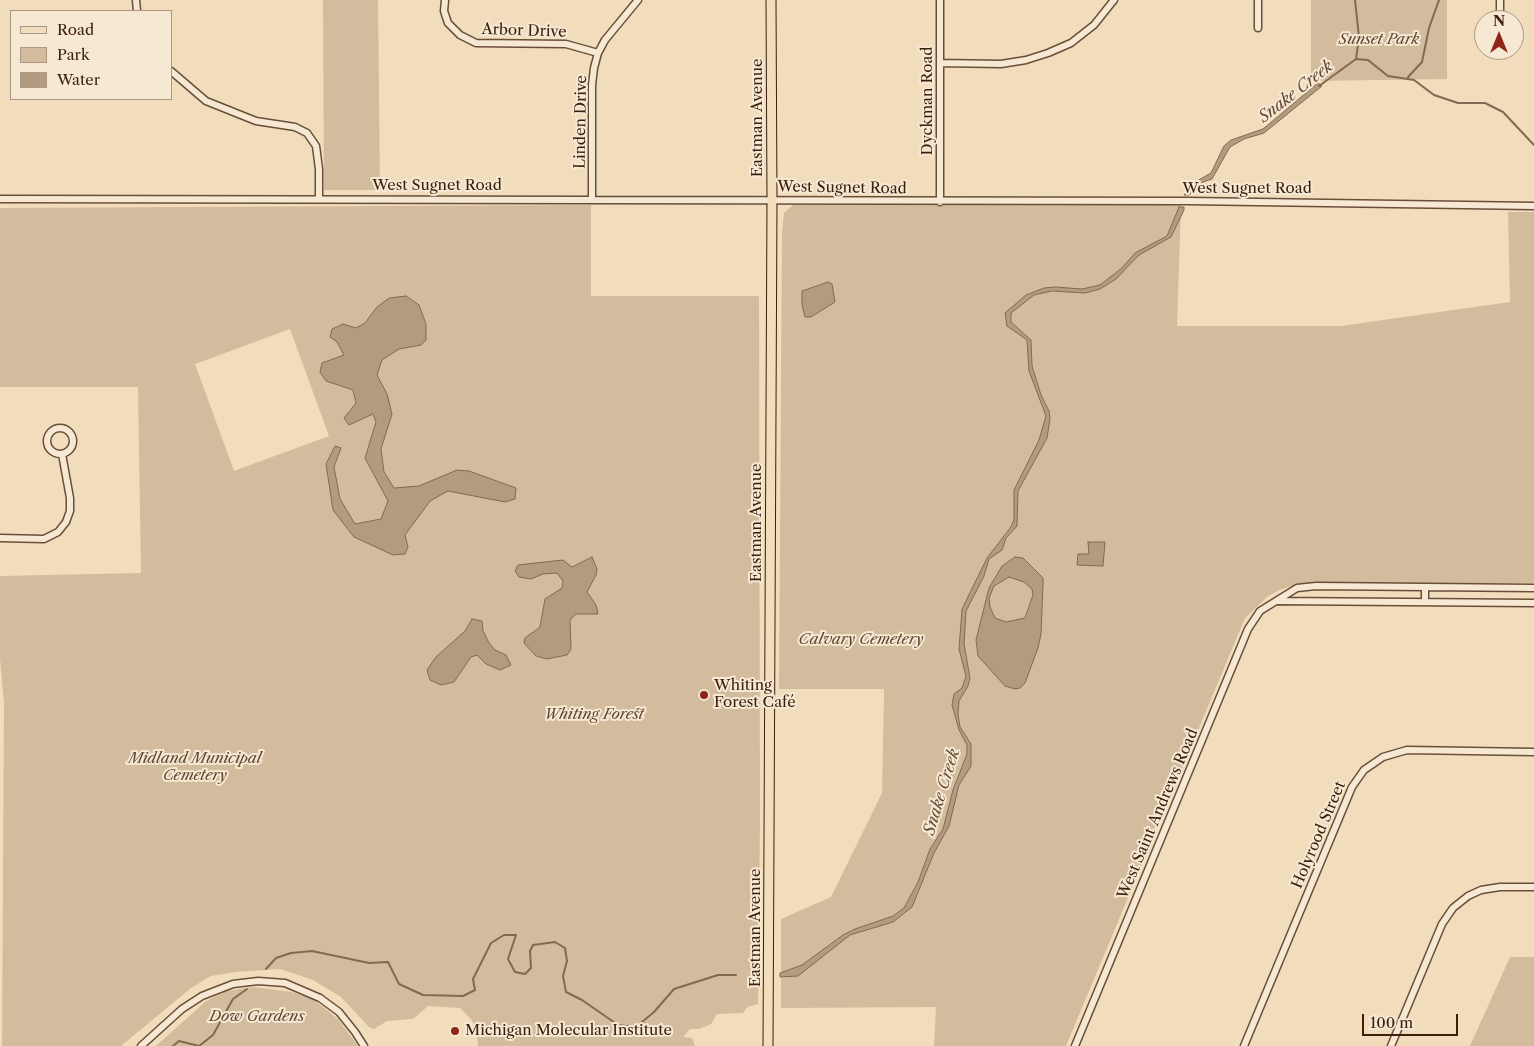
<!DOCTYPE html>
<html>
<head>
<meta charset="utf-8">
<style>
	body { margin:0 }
	#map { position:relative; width:1534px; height:1046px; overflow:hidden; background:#f1dcbb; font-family:"Libre Caslon Text",serif }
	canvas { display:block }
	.legend { position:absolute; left:10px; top:10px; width:162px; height:90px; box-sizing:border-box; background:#f6e8d3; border:1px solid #ac9784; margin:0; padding:6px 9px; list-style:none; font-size:15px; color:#3c1e0d }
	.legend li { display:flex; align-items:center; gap:10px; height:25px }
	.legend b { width:25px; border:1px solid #ac9784 }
	.north { position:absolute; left:1474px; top:10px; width:50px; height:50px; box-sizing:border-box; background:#f6e8d3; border:1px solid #ac9784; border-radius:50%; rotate:0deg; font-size:14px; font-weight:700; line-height:20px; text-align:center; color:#3c1e0d }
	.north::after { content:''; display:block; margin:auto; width:18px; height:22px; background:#8f2418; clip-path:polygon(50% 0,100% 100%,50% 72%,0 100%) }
	.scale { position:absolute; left:1362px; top:1014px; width:96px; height:22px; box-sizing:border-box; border:2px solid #3c1e0d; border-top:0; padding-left:6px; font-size:15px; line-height:18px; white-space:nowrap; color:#3c1e0d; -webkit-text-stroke:4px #f6e8d3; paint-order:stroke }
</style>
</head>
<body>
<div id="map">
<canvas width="1534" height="1046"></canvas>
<ul class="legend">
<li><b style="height:6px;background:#f1dcbb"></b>Road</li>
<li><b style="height:14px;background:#d2bc9d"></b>Park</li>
<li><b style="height:14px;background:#b39b80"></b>Water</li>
</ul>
<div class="north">N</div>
<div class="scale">100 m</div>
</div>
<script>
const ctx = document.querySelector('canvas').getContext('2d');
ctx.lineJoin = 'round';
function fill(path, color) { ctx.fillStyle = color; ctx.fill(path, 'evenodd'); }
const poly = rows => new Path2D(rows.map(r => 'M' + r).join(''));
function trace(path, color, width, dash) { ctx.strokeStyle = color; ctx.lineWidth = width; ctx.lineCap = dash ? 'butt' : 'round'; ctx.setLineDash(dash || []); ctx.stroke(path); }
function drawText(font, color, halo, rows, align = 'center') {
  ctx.font = font + ' "Libre Caslon Text",serif'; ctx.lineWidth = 4; ctx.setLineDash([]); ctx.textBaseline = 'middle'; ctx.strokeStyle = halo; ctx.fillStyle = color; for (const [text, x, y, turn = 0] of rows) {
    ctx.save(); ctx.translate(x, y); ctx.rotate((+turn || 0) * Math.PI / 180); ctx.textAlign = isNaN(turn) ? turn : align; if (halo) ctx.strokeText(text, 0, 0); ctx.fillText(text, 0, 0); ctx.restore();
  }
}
const green = poly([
	[323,0,378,0,380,190,324,190],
	[1311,0,1447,0,1447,79,1311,81],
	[794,204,1181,205,1177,326,1341,326,1510,302,1508,212,1534,212,1534,583,1300,584,1279,590,1267,597,1245,618,1066,1046,934,1046,936,1007,781,1008,781,919,831,897,882,793,884,695,884,689,779,689,782,234,784,213],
	[591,205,591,296,759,296,760,820,758,1004,747,1007,743,1013,717,1014,711,1024,699,1029,690,1029,683,1037,692,1038,695,1046,478,1046,476,1029,471,1019,460,1008,428,1006,413,1019,387,1021,374,1029,369,1027,341,997,313,980,280,969,235,972,211,976,191,988,121,1046,2,1046,4,703,0,658,0,576,141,573,138,387,0,387,0,208],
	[290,329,329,436,234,471,195,364],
	[1510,957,1534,957,1534,1046,1470,1046],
	[253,987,292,992,314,1000,338,1019,358,1046,156,1046,206,1001,227,991]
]);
const water = poly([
	[1318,83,1322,86,1264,133,1244,139,1230,147,1212,179,1203,182,1189,195,1184,195,1197,181,1211,173,1224,146,1231,140,1263,129,1318,83],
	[1179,207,1184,207,1184,210,1171,237,1139,255,1116,279,1100,289,1085,293,1052,291,1034,295,1011,313,1011,322,1031,340,1032,366,1041,395,1049,411,1050,419,1047,438,1018,491,1017,526,1006,538,1002,550,989,559,984,576,966,611,964,644,970,678,968,686,959,701,958,714,960,727,971,744,971,766,959,785,949,826,934,853,912,907,893,922,850,935,798,976,780,977,780,973,802,965,843,935,855,929,893,916,904,908,918,882,930,849,943,829,953,790,967,754,967,745,959,730,952,705,954,694,962,688,966,676,959,649,962,609,987,558,1011,527,1014,520,1014,490,1039,440,1046,416,1029,371,1027,340,1007,326,1005,313,1026,295,1044,288,1055,287,1082,289,1100,285,1122,268,1135,253,1167,236,1179,207],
	[828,282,832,284,835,302,811,317,805,317,802,305,802,291,828,282],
	[406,296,419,305,426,324,426,340,421,345,399,349,382,360,377,375,387,394,392,414,381,449,384,472,394,488,419,486,457,470,469,471,516,488,515,499,505,502,448,491,430,501,405,535,408,547,405,554,393,555,354,537,333,510,326,464,335,446,341,448,334,467,340,499,355,524,381,519,388,501,365,458,376,422,373,414,349,425,344,418,356,403,353,390,326,381,320,372,322,363,344,355,337,342,330,337,332,329,343,324,356,328,365,323,377,307,389,298,406,296],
	[1088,542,1105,542,1103,566,1077,565,1078,554,1089,554,1088,542],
	[592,557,597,569,596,575,587,592,596,605,598,614,576,614,570,620,571,649,567,655,547,659,536,656,524,643,525,638,540,627,545,599,562,588,563,581,557,573,543,574,531,579,519,577,515,571,518,565,563,560,572,567,592,557],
	[1015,557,1023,558,1043,578,1043,584,1041,634,1038,648,1025,683,1020,688,1015,689,1005,686,978,656,976,640,989,588,1002,566,1015,557],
	[1009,577,1024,582,1032,589,1033,595,1025,618,1006,622,995,618,990,607,989,598,994,586,1009,577],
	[472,619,482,621,483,631,489,643,495,650,506,655,511,665,500,670,486,664,477,655,471,657,454,682,441,685,430,680,427,670,436,657,465,631,472,619]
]);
const stream = poly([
	[1355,0,1359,37,1356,59],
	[1408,77,1422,62,1429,28,1439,0],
	[1319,86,1356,59,1368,60,1388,76,1414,80,1434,95,1458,103,1485,103,1503,112,1534,145],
	[266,969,276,958,291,953,312,951,369,963,388,962,399,984,423,995,463,996,475,990,473,979,491,943,504,935,516,935,508,959,515,972,525,974,531,968,530,951,533,945,555,942,565,948,567,961,563,976,566,992,582,1000,618,1025,636,1027,654,1012,674,989,718,975,736,975],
	[173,1046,179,1041,199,1046,213,1035,233,999,247,989]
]);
const minor = poly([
	[136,0,137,11],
	[445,0,444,11,448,23,460,35,476,43,566,44,598,53],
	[1500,0,1500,20],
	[1258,28,1258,0],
	[940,63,1001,64,1026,60,1048,53,1071,43,1094,25,1114,0],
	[171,71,206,101,256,121,295,127,307,133,316,146,319,169,319,198],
	[0,199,1188,201,1534,206],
	[592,199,592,85,594,68,598,53,605,40,638,0],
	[940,202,940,0],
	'47 441a13 13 0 1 1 26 0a13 13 0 1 1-26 0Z',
	[0,538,44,539,58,532,66,522,70,511,70,498,62,454],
	[1425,587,1425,602],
	[1277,601,1534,603],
	[141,1046,182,1009,202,996,233,984,258,981,285,983,320,998,339,1012,355,1032,364,1046],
	[1075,1046,1248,629,1260,611,1297,588,1316,586,1534,588],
	[1244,1046,1352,787,1364,770,1383,757,1407,750,1534,752],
	[1391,1046,1442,924,1453,908,1468,896,1481,890,1500,887,1534,887]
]);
const major = poly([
	[768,1046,772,200,771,0]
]);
const markers = [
	[704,695,5,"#8f2418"],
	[455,1031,5,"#8f2418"]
];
const streetNames = [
	["Arbor Drive",524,31,2],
	["Dyckman Road",928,101,-90],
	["Eastman Avenue",758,118,-90],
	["Linden Drive",581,122,-89],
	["West Sugnet Road",437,186],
	["West Sugnet Road",842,188,1],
	["West Sugnet Road",1247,189],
	["Eastman Avenue",757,523,-90],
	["West Saint Andrews Road",1158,814,-67],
	["Holyrood Street",1319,835,-67],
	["Eastman Avenue",756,928,-90]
];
const parkNames = [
	["Sunset Park",1379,40],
	["Calvary Cemetery",861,640],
	["Whiting Forest",594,715],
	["Midland Municipal",195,759],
	["Cemetery",195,776],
	["Dow Gardens",257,1017]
];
const poiNames = [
	["Whiting",714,686],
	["Forest Café",714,703],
	["Michigan Molecular Institute",465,1031]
];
const waterNames = [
	["Snake Creek",1296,92,-38],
	["Snake Creek",942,792,-73]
];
fill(green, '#d2bc9d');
fill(water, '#b39b80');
trace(water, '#836952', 1);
trace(stream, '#836952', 2);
trace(minor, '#694e38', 9);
trace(major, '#3c1e0d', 11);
trace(minor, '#f6e8d3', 6);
trace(major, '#f1dcbb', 9);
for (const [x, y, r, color] of markers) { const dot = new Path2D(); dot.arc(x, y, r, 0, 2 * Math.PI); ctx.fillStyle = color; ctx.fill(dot); trace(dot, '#f6e8d3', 2); }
drawText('15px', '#3c1e0d', '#f6e8d3', streetNames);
drawText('italic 15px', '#624631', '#f6e8d3', parkNames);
drawText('15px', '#3c1e0d', '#f6e8d3', poiNames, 'left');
drawText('italic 16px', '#664a35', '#f6e8d3', waterNames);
</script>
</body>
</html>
